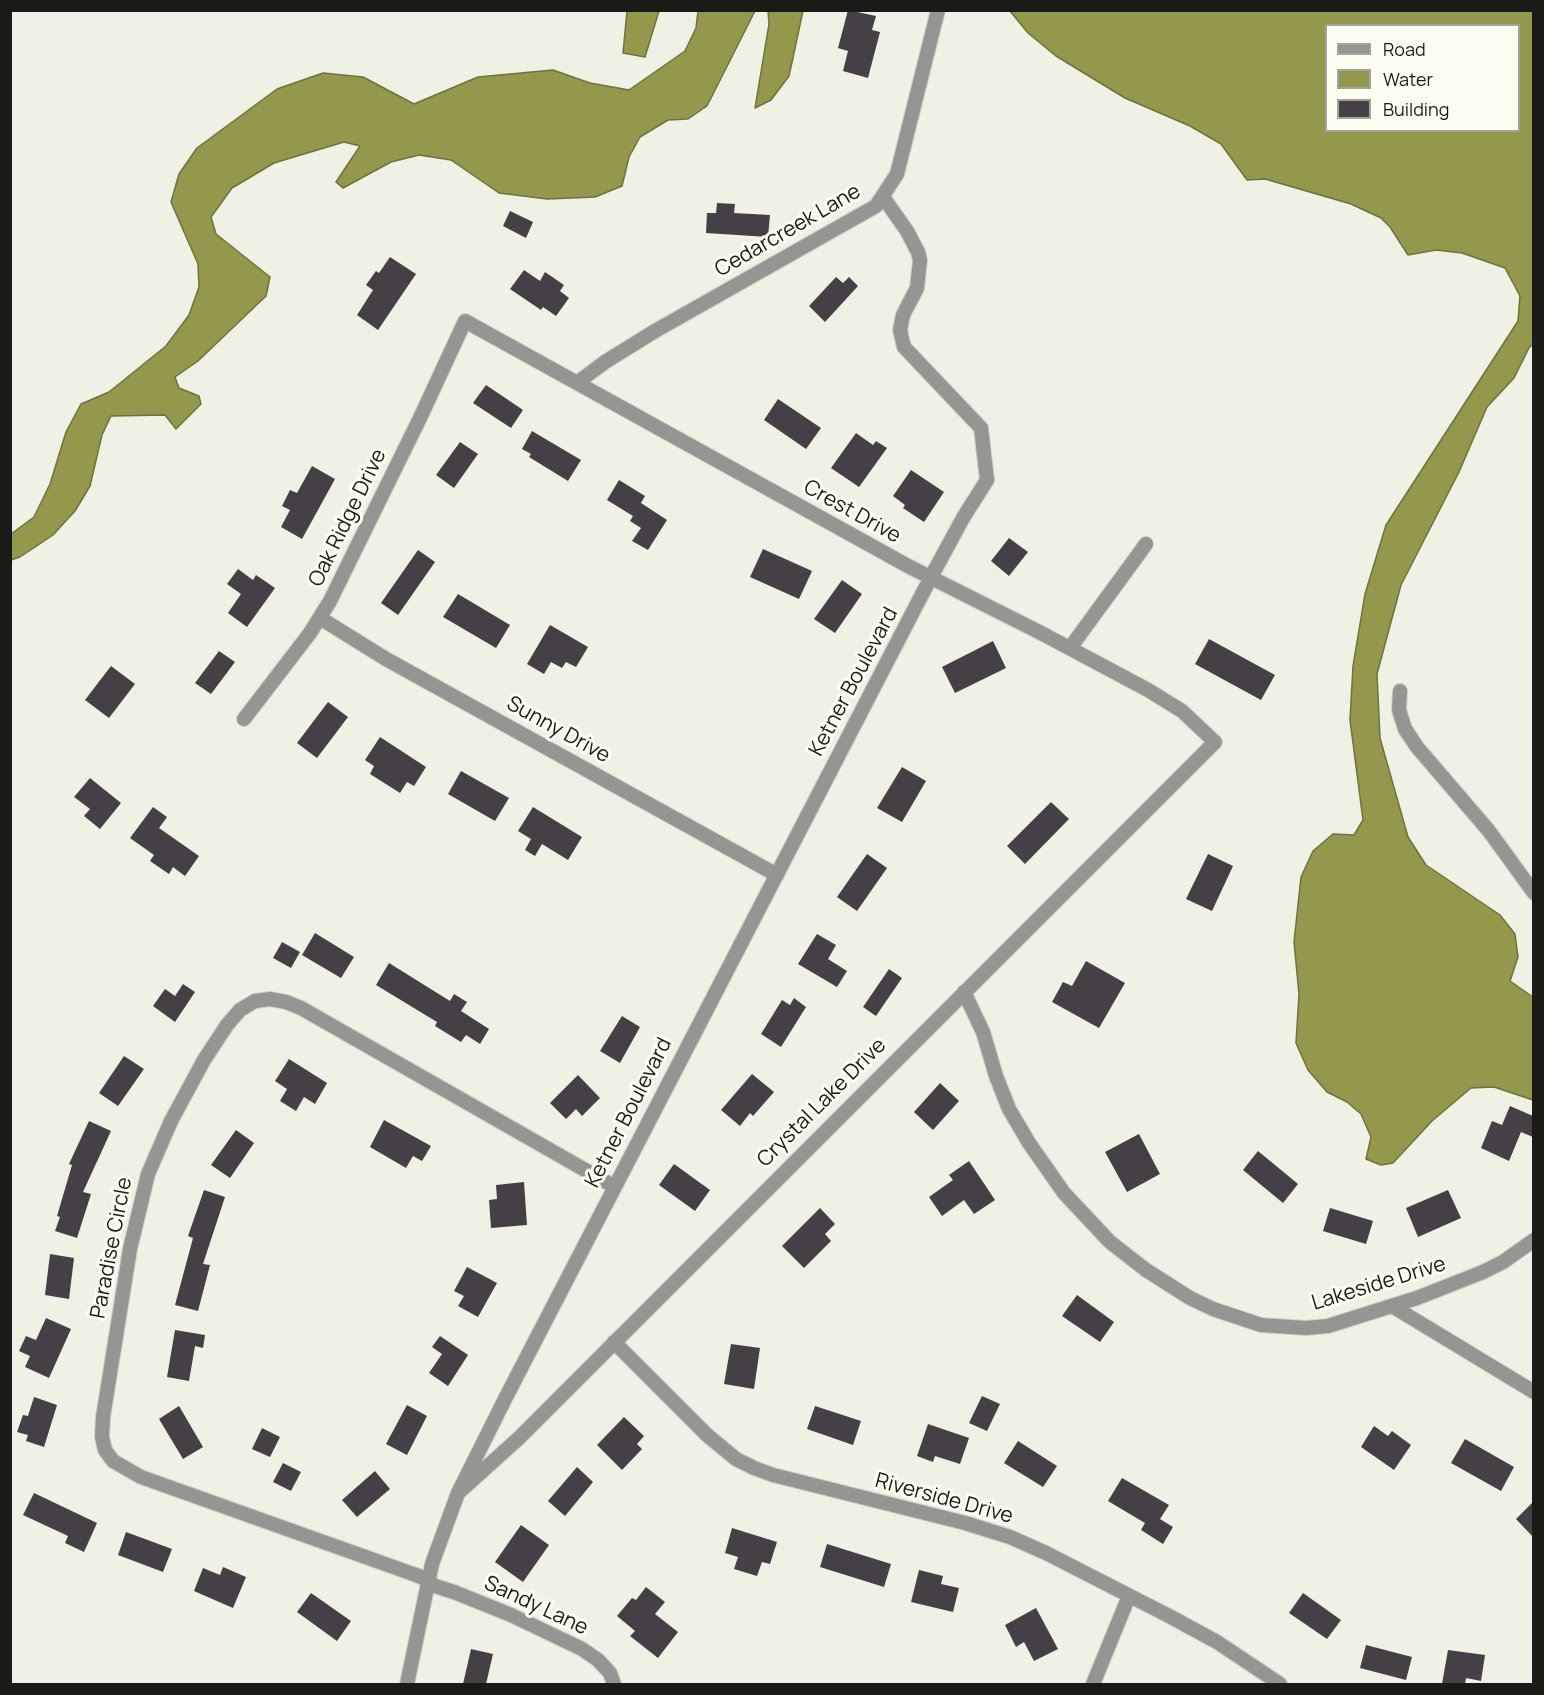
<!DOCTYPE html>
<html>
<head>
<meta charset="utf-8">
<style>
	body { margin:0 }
	#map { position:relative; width:1544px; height:1695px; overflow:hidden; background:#eff1e5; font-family:Manrope,sans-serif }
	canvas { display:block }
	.frame { position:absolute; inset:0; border:12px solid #1a1b17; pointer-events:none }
	.legend { position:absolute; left:1325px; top:24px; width:195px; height:108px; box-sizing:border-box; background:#fcfef2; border:2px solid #a2a39a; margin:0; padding:8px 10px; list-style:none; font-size:18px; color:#1a1b17 }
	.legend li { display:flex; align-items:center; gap:12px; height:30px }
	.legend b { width:30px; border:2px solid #a2a39a }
</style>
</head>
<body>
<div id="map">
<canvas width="1544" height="1695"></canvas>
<div class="frame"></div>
<ul class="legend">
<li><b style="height:8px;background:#959691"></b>Road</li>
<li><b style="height:16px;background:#93984d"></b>Water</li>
<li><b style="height:16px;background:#453f46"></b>Building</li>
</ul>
</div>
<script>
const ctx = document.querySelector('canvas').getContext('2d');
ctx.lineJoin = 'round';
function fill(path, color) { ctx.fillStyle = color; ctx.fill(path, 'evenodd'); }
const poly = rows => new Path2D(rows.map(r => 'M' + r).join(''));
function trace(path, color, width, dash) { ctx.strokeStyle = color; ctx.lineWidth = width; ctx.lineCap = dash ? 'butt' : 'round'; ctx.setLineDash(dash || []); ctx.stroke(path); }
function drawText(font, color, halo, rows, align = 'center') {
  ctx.font = font + ' Manrope,sans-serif'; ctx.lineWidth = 6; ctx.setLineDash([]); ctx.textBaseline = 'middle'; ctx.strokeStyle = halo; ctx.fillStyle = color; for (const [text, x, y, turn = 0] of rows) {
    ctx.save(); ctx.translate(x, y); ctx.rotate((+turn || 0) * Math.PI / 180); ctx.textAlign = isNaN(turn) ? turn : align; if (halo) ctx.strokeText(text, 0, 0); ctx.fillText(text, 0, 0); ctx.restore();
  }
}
const water = poly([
	[627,11,659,11,645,57,623,53,627,11],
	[698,11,755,11,707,106,688,119,668,120,640,137,629,157,622,186,595,197,547,199,499,193,451,160,419,155,391,162,343,188,336,182,360,146,344,142,274,163,232,188,211,217,216,234,270,277,266,296,198,361,175,377,179,388,199,396,201,404,176,429,165,415,111,416,102,435,90,486,75,511,53,535,20,557,11,560,11,534,34,517,50,484,66,432,81,404,109,392,166,346,189,315,199,287,198,264,171,202,179,174,197,148,277,89,323,73,363,77,414,104,478,77,553,70,590,83,629,90,685,51,696,28,698,11],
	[768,11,803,11,789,76,771,100,755,108,769,24,768,11],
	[1010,11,1533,11,1533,344,1529,348,1514,378,1487,407,1459,472,1401,585,1377,674,1380,738,1408,837,1426,865,1500,915,1515,934,1518,957,1510,981,1533,997,1533,1100,1494,1087,1471,1088,1432,1121,1393,1163,1381,1165,1366,1159,1371,1137,1361,1114,1347,1102,1327,1092,1308,1070,1296,1043,1299,994,1294,942,1301,877,1313,851,1333,834,1354,835,1363,820,1350,720,1353,666,1365,594,1386,525,1518,321,1520,296,1505,268,1462,253,1436,250,1408,255,1390,227,1381,218,1351,204,1265,179,1247,180,1221,144,1190,126,1125,98,1056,56,1028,33,1010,11],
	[1326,26,1518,26,1518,130,1326,130,1326,26]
]);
const building = poly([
	[848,10,876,16,872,30,880,32,868,78,843,71,848,51,838,48],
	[717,203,735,204,734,213,770,215,768,237,706,233,707,213,716,213],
	[510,211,533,222,526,238,503,226],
	[390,257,416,274,378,330,357,315,373,290,366,285,376,271,379,273],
	[524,270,540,281,545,272,564,285,560,291,569,298,556,316,543,307,541,310,510,289],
	[836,277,843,283,849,277,858,286,825,322,809,306],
	[486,385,523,410,511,428,473,403],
	[778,399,821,428,806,449,764,420],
	[532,431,581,460,568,481,529,457,531,454,522,449],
	[856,433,873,445,876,441,887,448,859,487,831,468],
	[460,442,478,454,454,488,436,475],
	[312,466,335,479,302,539,281,527,290,510,282,506,290,490,297,493],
	[911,470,944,492,924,522,903,508,905,505,893,496],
	[619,480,645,496,641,503,667,520,648,550,632,541,641,528,630,521,633,516,607,500],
	[1009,538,1028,552,1009,576,991,561],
	[763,549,812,571,799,599,750,577],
	[418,550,435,562,398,615,381,603],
	[238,569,253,580,256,575,275,588,247,627,228,613,241,594,227,584],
	[842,580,862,594,835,633,814,619],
	[458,594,510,625,496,648,443,617],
	[550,625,588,647,576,667,566,662,562,668,551,662,544,674,527,664],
	[1209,639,1275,675,1261,700,1195,664],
	[993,641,1006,668,955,693,942,667],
	[219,651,235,662,211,694,195,683],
	[111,666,135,684,109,718,85,700],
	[328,702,348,717,317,758,297,743],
	[380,737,426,767,414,786,407,782,400,793,370,774,374,766,365,760],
	[902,767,926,781,902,822,877,808],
	[461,771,509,798,495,821,448,794],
	[90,778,121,803,100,829,84,816,90,809,74,797],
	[1051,802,1069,819,1025,864,1007,846],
	[153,807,167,817,159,828,199,856,185,876,173,867,169,874,150,861,154,855,130,838],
	[533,807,582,837,568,860,542,844,535,856,525,850,531,839,518,831],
	[867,854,887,868,857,911,837,897],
	[1208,854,1233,866,1212,911,1186,899],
	[315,933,354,957,341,978,302,955],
	[817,934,836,945,828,959,847,971,837,987,798,964],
	[282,942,300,952,291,968,273,958],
	[1086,961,1125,983,1099,1028,1052,1002,1063,982,1072,986],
	[389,963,450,1001,454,994,467,1002,461,1011,489,1029,480,1044,466,1035,461,1042,435,1026,437,1022,376,985],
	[889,969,902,978,876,1016,863,1007],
	[183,984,195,992,175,1022,153,1006,165,989,175,996],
	[794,998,806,1007,781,1047,761,1034,782,1000,790,1005],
	[622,1016,640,1027,620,1063,600,1051],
	[124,1056,144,1069,118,1106,99,1093],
	[289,1059,327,1083,315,1104,304,1097,296,1111,280,1101,287,1089,275,1081],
	[752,1074,774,1092,753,1116,750,1113,740,1126,721,1110],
	[578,1075,600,1098,582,1116,576,1109,566,1119,550,1103],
	[940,1083,959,1101,933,1130,914,1112],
	[1510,1106,1533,1116,1533,1137,1521,1132,1509,1161,1481,1148,1492,1121,1502,1125],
	[384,1120,431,1146,422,1161,413,1156,406,1168,370,1147],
	[89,1121,111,1131,83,1192,91,1194,77,1238,55,1231,60,1217,57,1216,72,1165,69,1164],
	[236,1130,254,1143,230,1178,211,1165],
	[1139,1134,1160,1174,1127,1192,1105,1152],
	[1258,1151,1298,1184,1283,1203,1243,1170],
	[969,1161,995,1200,974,1214,964,1200,942,1216,929,1197,953,1180,949,1175],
	[674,1164,710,1190,695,1211,659,1185],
	[524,1182,527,1225,491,1228,489,1200,497,1199,496,1185],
	[204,1190,225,1197,203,1264,210,1265,198,1311,175,1305,193,1238,188,1236],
	[1448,1190,1461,1218,1418,1237,1406,1208],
	[820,1208,835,1224,825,1234,831,1241,804,1268,782,1246],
	[1330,1208,1373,1221,1366,1244,1323,1231],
	[50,1254,74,1258,69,1299,45,1295],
	[467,1267,497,1283,478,1317,458,1306,464,1296,454,1291],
	[1077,1295,1114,1322,1100,1342,1062,1316],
	[46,1318,71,1329,49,1378,25,1367,30,1356,19,1351,26,1336,36,1340],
	[175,1330,205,1335,203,1348,195,1346,189,1381,167,1377],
	[440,1336,468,1355,448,1386,429,1373,442,1354,432,1347],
	[731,1344,760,1348,754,1389,724,1384],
	[982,1396,1000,1404,987,1431,969,1423],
	[34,1397,57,1405,44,1447,26,1441,28,1435,17,1432,23,1415,28,1416],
	[407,1405,427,1416,407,1455,386,1444],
	[179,1406,203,1447,183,1459,159,1419],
	[815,1406,861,1421,853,1445,807,1429],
	[624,1417,644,1436,637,1444,642,1449,622,1470,597,1445],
	[928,1424,969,1438,960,1464,935,1456,933,1462,917,1456],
	[1374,1426,1388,1436,1392,1431,1411,1445,1394,1470,1361,1447],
	[262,1428,280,1437,270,1457,252,1449],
	[1465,1439,1514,1467,1501,1491,1451,1463],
	[1018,1441,1057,1466,1043,1487,1004,1463],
	[283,1463,301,1472,291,1491,273,1482],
	[577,1467,593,1482,565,1516,548,1501],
	[375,1471,390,1489,357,1517,342,1500],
	[1122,1478,1169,1505,1160,1519,1173,1527,1163,1544,1141,1530,1145,1523,1108,1501],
	[34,1493,97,1523,84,1552,65,1543,68,1536,23,1515],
	[1533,1502,1533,1537,1516,1519],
	[521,1525,549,1545,523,1582,495,1562],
	[732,1528,777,1542,770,1564,762,1562,757,1576,734,1569,738,1557,725,1553],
	[126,1532,172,1549,163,1572,118,1555],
	[827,1544,891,1564,884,1587,820,1567],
	[223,1567,246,1577,233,1608,194,1591,203,1568,220,1575],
	[919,1570,943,1576,941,1584,959,1588,953,1612,911,1602],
	[646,1587,665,1602,655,1614,678,1632,658,1658,630,1636,635,1631,617,1616,632,1598,636,1600],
	[311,1593,351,1621,337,1641,297,1612],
	[1303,1593,1341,1620,1327,1639,1289,1613],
	[1036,1608,1058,1649,1034,1661,1024,1642,1016,1647,1005,1625],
	[1366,1645,1412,1657,1406,1680,1360,1668],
	[471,1649,493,1654,486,1684,463,1684],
	[1448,1650,1485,1655,1481,1681,1466,1678,1465,1684,1442,1684]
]);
const minor = poly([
	[577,383,605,362,655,331,876,206,897,174,938,10],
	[320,618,386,659,777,875],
	[1070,648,1146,544],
	[1400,691,1399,710,1405,729,1417,747,1489,831,1534,893],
	[244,719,310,633,330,601,420,418,465,321,908,566,1043,634,1148,690,1182,711,1215,742,519,1438,458,1493],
	[964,992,983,1032,996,1076,1009,1109,1029,1143,1064,1193,1110,1242,1146,1270,1190,1298,1213,1309,1261,1325,1306,1328,1328,1326,1417,1298,1483,1272,1503,1262,1534,1240],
	[1392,1306,1534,1392],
	[614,1342,707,1435,736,1459,754,1468,773,1475,965,1523,1010,1537,1046,1553,1171,1617,1217,1642,1280,1684],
	[407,1684,432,1564,458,1493,506,1397,931,577,963,518,987,480,981,428,904,347,900,330,903,315,917,288,920,260,918,252,907,231,883,197],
	[614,1684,610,1673,598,1660,582,1649,511,1615,454,1592,435,1586,428,1580,416,1575,141,1477,113,1461,105,1450,102,1437,103,1417,130,1249,148,1174,171,1121,204,1060,227,1025,240,1010,255,1001,270,999,286,1002,301,1008,615,1187],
	[1093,1684,1129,1596]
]);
const streetNames = [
	["Cedarcreek Lane",788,231,-30],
	["Crest Drive",852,512,29],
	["Oak Ridge Drive",348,518,-64],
	["Ketner Boulevard",854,682,-62],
	["Sunny Drive",558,730,29],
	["Crystal Lake Drive",822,1103,-45],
	["Ketner Boulevard",629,1113,-63],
	["Paradise Circle",112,1248,-79],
	["Lakeside Drive",1379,1284,-17],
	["Riverside Drive",944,1499,15],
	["Sandy Lane",536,1606,25]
];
fill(water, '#93984d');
trace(water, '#6f723d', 1.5);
fill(building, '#453f46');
trace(minor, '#cdcfc4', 16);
trace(minor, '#959691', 14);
drawText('21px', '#1a1b17', '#fcfef2', streetNames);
</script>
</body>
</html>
